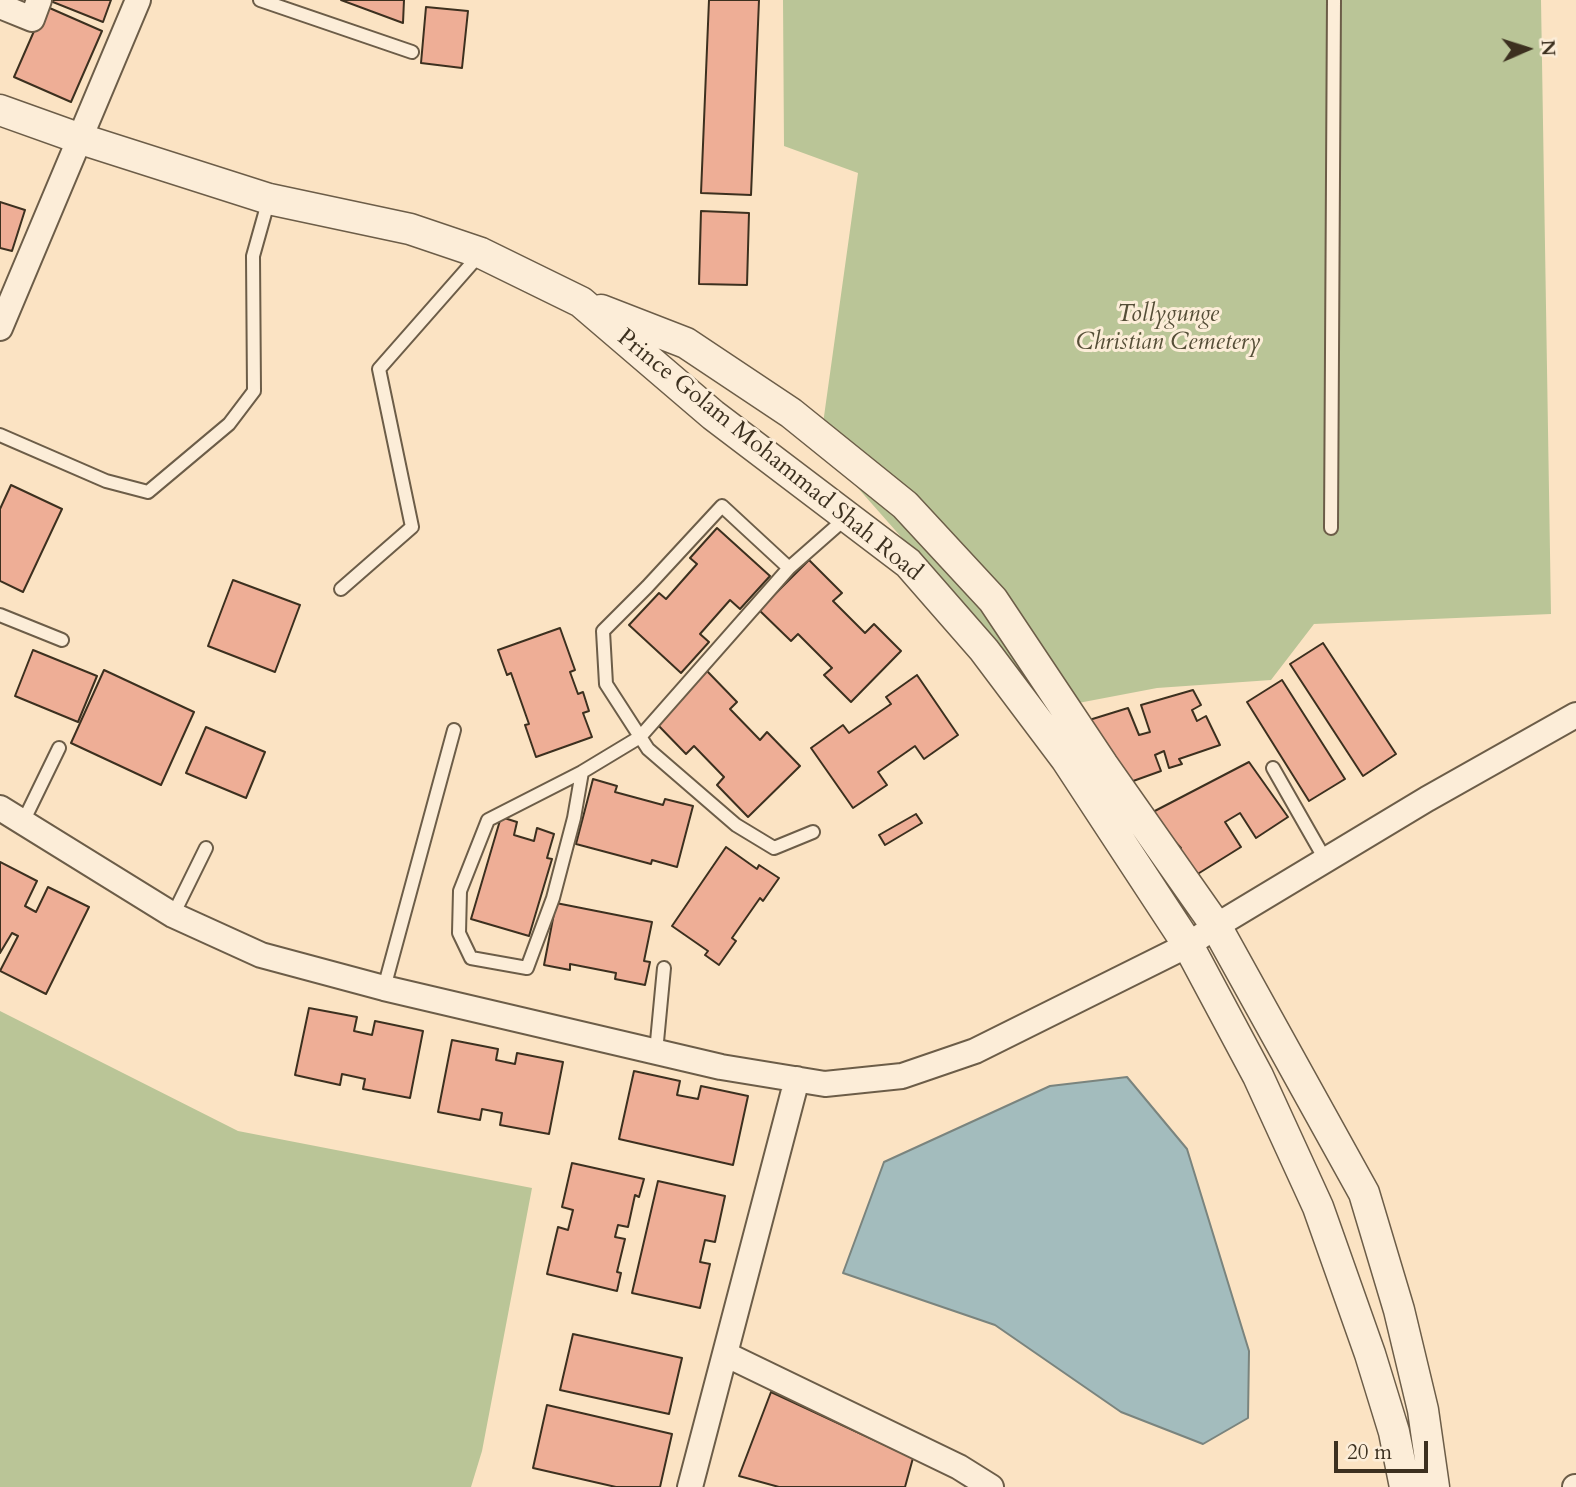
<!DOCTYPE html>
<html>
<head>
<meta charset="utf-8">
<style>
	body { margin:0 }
	#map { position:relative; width:1576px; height:1487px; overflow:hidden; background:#fbe3c3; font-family:Cardo,serif }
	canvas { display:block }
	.north { position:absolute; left:1492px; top:14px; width:70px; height:70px; -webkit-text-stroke:5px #fcedd8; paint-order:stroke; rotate:87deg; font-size:19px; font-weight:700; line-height:28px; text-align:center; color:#3c301f }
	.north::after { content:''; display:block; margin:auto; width:24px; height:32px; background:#3c301f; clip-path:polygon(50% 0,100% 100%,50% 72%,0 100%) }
	.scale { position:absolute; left:1334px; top:1441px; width:94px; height:32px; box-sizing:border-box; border:4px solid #3c301f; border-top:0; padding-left:9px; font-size:21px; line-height:24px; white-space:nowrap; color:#3c301f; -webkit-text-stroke:5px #fcedd8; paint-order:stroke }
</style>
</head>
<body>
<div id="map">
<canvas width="1576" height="1487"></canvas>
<div class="north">N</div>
<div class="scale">20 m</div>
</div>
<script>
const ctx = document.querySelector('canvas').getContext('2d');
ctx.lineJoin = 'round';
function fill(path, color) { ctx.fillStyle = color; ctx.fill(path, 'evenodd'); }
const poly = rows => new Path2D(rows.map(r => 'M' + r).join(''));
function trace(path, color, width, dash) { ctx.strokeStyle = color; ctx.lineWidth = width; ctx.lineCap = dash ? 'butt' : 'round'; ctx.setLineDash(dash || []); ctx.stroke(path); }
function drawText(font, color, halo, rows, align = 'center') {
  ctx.font = font + ' Cardo,serif'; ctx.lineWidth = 6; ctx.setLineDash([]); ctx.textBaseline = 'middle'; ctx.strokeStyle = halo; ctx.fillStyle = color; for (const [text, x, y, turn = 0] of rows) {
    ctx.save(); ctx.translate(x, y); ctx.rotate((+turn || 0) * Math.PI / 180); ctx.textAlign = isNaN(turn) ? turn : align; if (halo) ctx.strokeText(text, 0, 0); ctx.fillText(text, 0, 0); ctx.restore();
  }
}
const green = poly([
	[783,0,1541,0,1551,614,1314,624,1271,680,1157,688,1052,708,820,445,858,173,784,146],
	[0,1011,238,1131,532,1188,482,1451,471,1487,0,1487]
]);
const water = poly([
	[1127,1077,1187,1149,1249,1351,1248,1418,1203,1444,1121,1412,995,1325,843,1273,884,1162,1050,1086,1127,1077]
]);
const building = poly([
	[48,0,111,0,103,22,48,0],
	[341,0,404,0,403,23,341,0],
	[709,0,759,0,751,195,701,193,709,0],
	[45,6,102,31,71,102,14,77,45,6],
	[426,7,468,11,462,68,421,63,426,7],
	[0,202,25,210,12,251,0,248,0,202],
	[701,211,749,213,747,285,699,284,701,211],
	[11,485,62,509,23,592,0,581,0,509,11,485],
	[717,528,770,576,740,609,730,600,700,634,709,642,681,673,629,625,659,593,666,599,697,564,690,558,717,528],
	[809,560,842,593,833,601,865,633,874,624,901,651,851,702,824,675,832,668,798,634,791,641,759,610,809,560],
	[233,580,300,605,275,672,208,646,233,580],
	[560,628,575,670,570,672,578,694,583,692,589,711,583,713,592,737,536,757,525,725,529,724,511,673,507,675,498,650,560,628],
	[1323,643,1396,754,1363,776,1290,664,1323,643],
	[33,650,97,676,78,722,15,696,33,650],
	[104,670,194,712,161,785,71,743,104,670],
	[707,671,737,702,730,709,760,740,767,732,800,766,748,817,717,785,724,777,694,746,686,754,655,722,707,671],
	[917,675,958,735,924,759,915,746,878,772,887,785,853,808,811,748,843,725,849,733,891,704,886,697,917,675],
	[1282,680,1345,779,1309,801,1247,702,1282,680],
	[1193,690,1201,705,1192,710,1197,721,1206,716,1220,745,1179,759,1182,764,1169,768,1164,751,1155,755,1161,771,1122,785,1086,721,1128,708,1139,735,1150,732,1141,705,1193,690],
	[206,727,265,752,246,798,186,773,206,727],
	[1249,762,1288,817,1256,838,1240,813,1225,822,1241,847,1196,875,1175,850,1181,848,1149,814,1249,762],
	[593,779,617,786,615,792,663,805,665,799,693,806,677,867,652,860,651,864,576,844,593,779],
	[916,814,922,823,885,845,879,835,916,814],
	[501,817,517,822,514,835,534,841,537,828,554,834,547,858,552,859,529,936,471,919,501,817],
	[726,847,757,869,759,865,779,878,763,901,760,898,732,938,736,941,719,965,705,955,708,951,672,926,726,847],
	[0,862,37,881,25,906,36,912,48,887,89,907,46,994,0,971,18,936,12,933,0,953,0,862],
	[556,903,652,922,644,961,650,962,645,985,615,979,616,973,570,964,570,970,544,965,556,903],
	[309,1008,357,1017,354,1031,372,1035,375,1021,423,1031,410,1098,363,1089,365,1079,342,1074,340,1085,295,1075,309,1008],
	[452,1040,498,1049,496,1060,515,1064,517,1053,563,1062,549,1134,500,1125,502,1113,482,1109,480,1120,438,1112,452,1040],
	[634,1071,680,1081,677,1095,698,1099,701,1086,748,1096,733,1165,619,1139,634,1071],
	[572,1163,644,1179,639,1197,635,1195,628,1227,618,1225,615,1237,625,1239,617,1272,621,1273,617,1291,547,1274,558,1227,568,1230,573,1210,562,1207,572,1163],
	[658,1181,725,1196,715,1242,705,1240,700,1262,710,1264,700,1308,632,1293,658,1181],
	[573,1334,682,1358,669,1414,560,1390,573,1334],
	[771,1392,913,1458,905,1487,779,1487,739,1476,771,1392],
	[547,1405,672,1434,660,1487,616,1487,533,1468,547,1405]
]);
const service = poly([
	[260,0,412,52],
	[0,435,106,481,148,492,229,424,254,391,253,256,269,199],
	[1331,528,1334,0],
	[341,589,412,527,379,369,481,253],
	[0,615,62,640],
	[1273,768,1326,861],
	[582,772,574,818,553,898,527,968,471,958,459,933,460,891,488,820,582,772,640,737,789,568],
	[23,822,59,748],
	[813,832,774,848,736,825,648,749,606,684,603,631,647,587,722,506,789,568,847,517],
	[173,915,206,848],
	[384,988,454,730],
	[656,1052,664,968]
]);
const minor = poly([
	[0,6,32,19,39,0],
	[0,328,138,0],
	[0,808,173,915,261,955,384,988,721,1067,825,1084,902,1076,975,1051,1188,945,1216,926,1427,799,1576,715],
	[725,1354,959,1467,991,1487],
	[690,1487,797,1079],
	[1575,1487,1576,1487]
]);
const tertiary = poly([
	[0,110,81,139,269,199,410,229,481,253,581,302,713,415,908,563,984,650,1066,759,1188,945,1258,1076,1318,1207,1370,1354,1394,1432,1405,1487],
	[601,310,686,343,791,413,905,505,993,600,1103,765,1216,926,1364,1193,1399,1310,1423,1410,1434,1487]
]);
const parkNames = [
	["Tollygunge",1168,315],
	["Christian Cemetery",1168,343]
];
const streetNames = [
	["Prince Golam Mohammad Shah Road",769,456,39]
];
fill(green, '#bac597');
fill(water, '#a3bcbd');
trace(water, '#7a847e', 2);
fill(building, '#eeae96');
trace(building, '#3c301f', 2);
trace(service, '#6c5d48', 16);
trace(minor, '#6c5d48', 28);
trace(tertiary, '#6c5d48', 33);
trace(service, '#fcedd8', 12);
trace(minor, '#fcedd8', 24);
trace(tertiary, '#fcedd8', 30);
drawText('italic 24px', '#554e37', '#fcedd8', parkNames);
drawText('24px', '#3c301f', '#fcedd8', streetNames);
</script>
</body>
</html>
